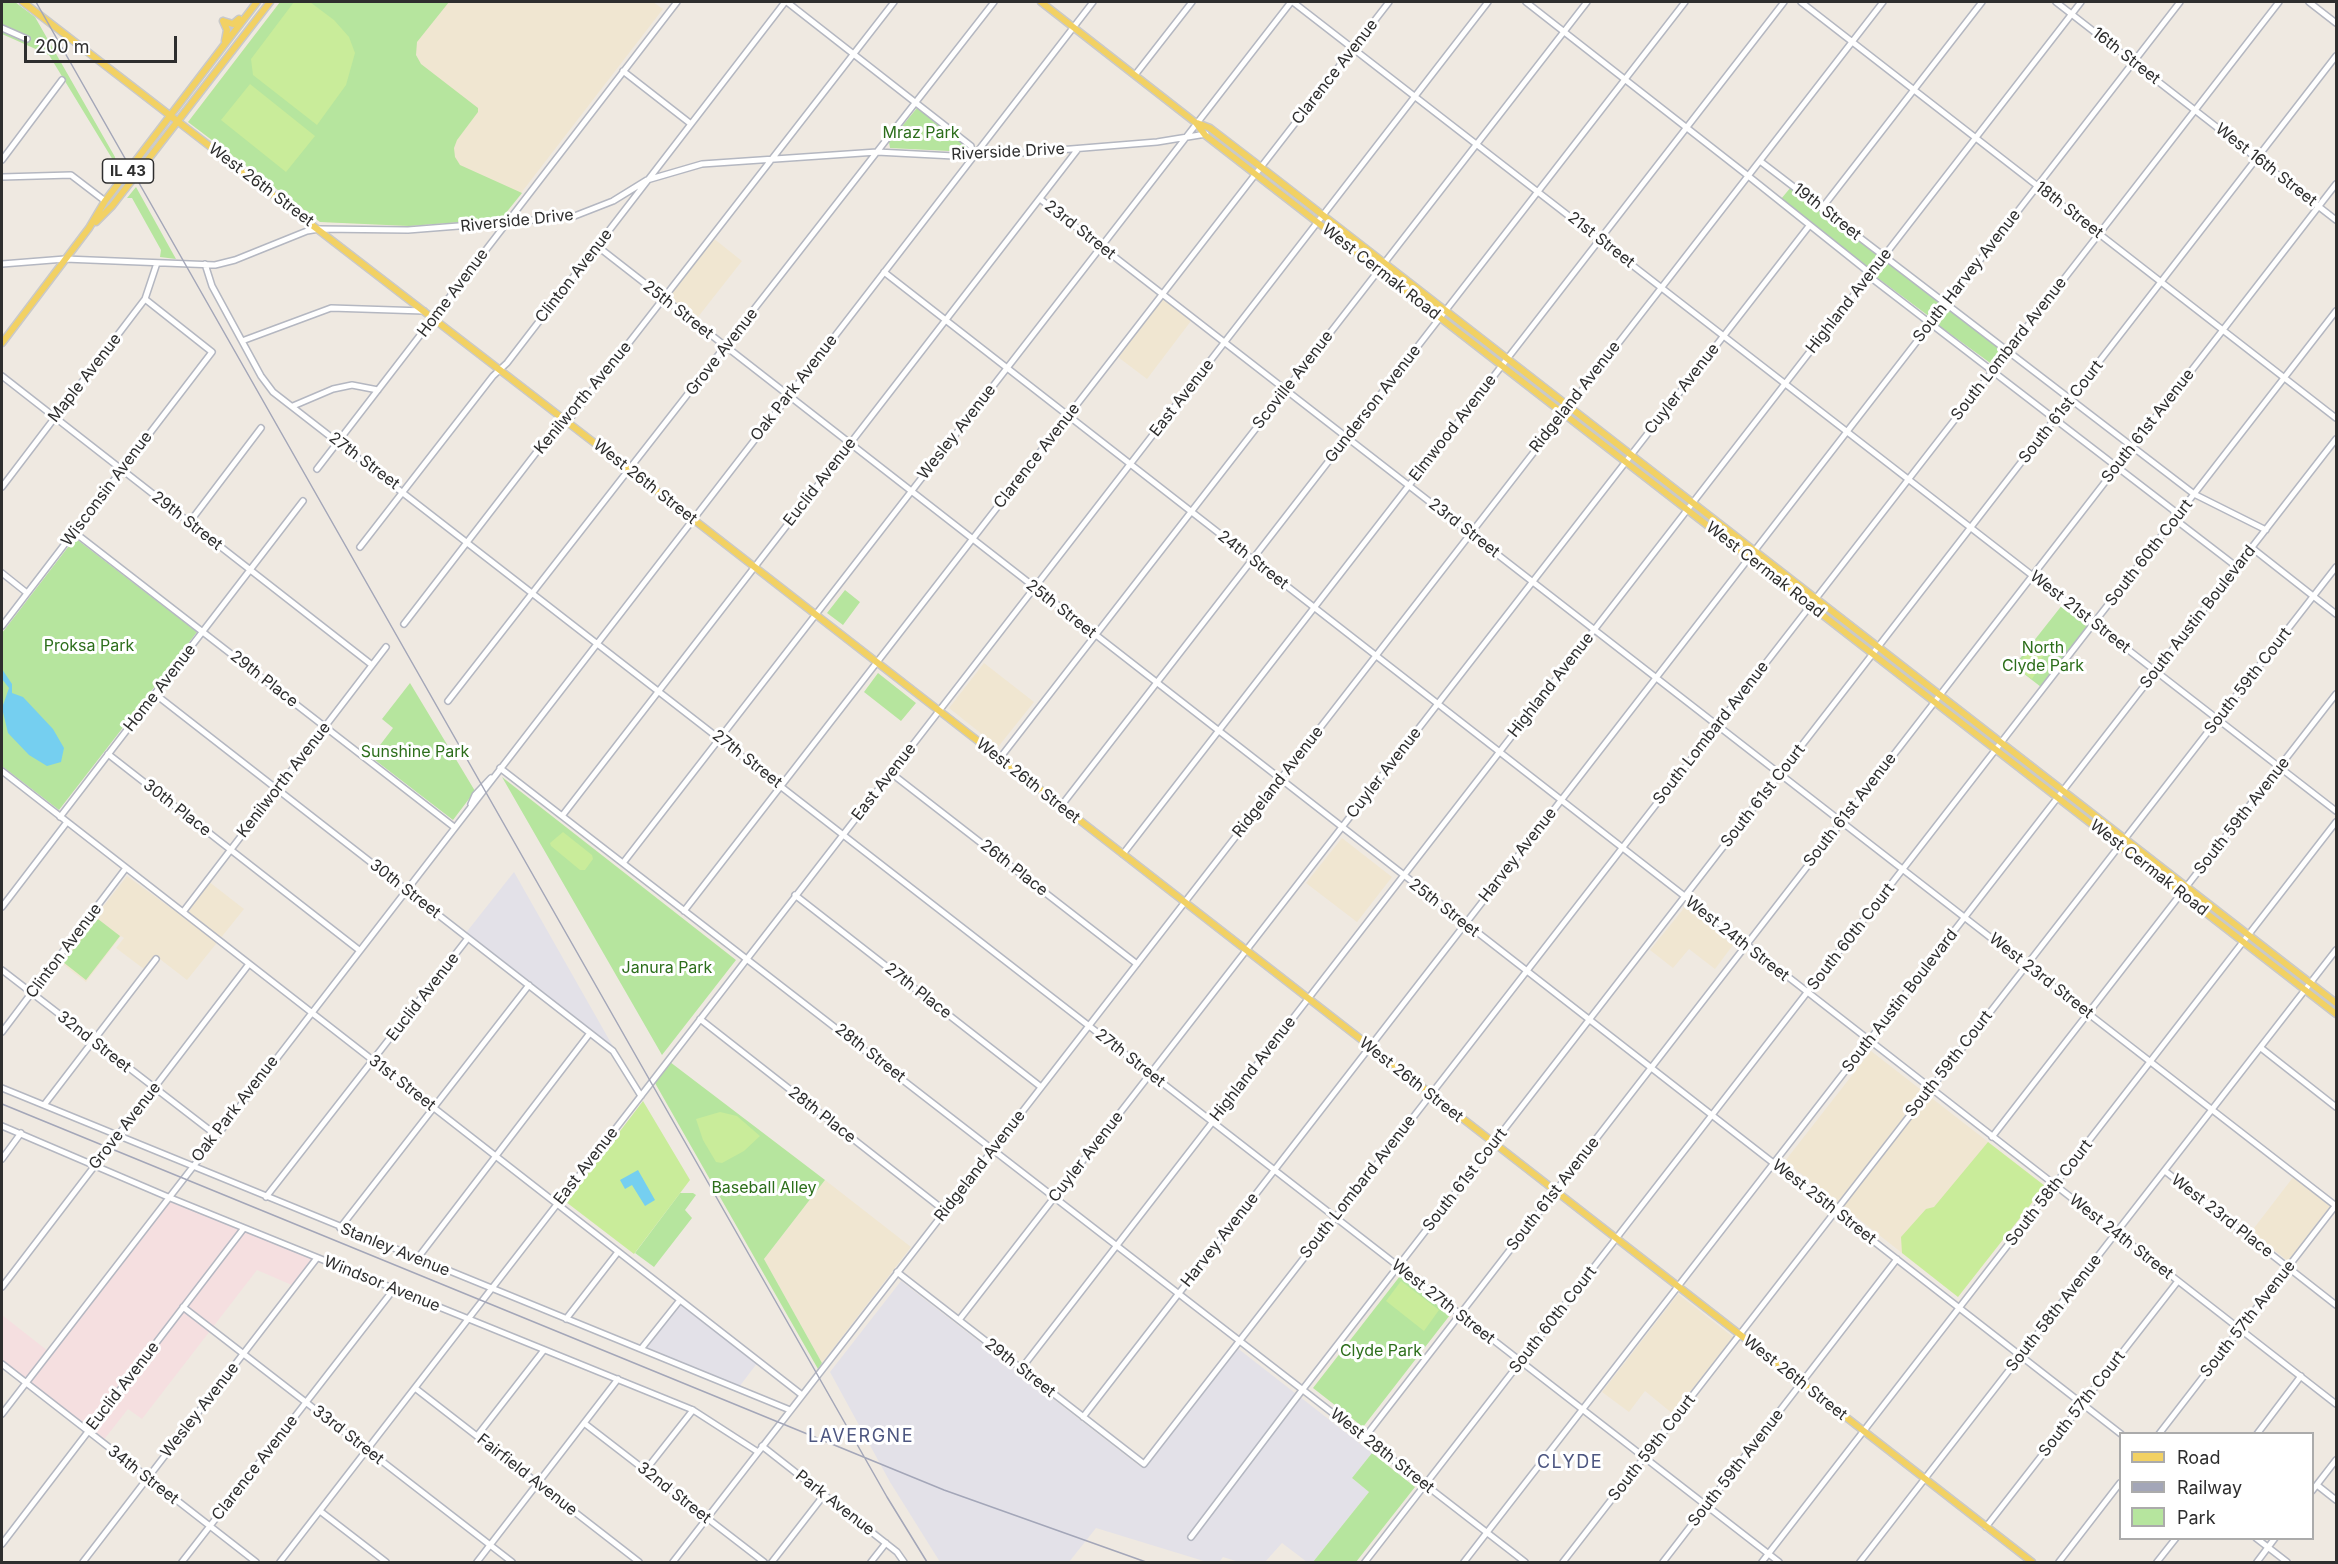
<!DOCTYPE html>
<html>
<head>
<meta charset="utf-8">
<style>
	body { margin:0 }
	#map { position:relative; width:2338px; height:1564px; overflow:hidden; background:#efe9e1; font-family:Inter,sans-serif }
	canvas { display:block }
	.frame { position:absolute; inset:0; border:3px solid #2e2e2e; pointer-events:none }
	.legend { position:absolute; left:2119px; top:1432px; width:195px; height:108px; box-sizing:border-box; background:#fff; border:2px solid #ababab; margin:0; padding:8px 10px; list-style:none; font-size:18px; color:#2e2e2e }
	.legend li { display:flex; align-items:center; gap:12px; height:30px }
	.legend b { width:30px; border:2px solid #ababab }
	.scale { position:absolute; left:24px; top:36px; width:153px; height:27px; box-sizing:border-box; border:3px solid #2e2e2e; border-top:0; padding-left:8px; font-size:18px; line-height:21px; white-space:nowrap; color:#2e2e2e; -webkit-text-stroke:4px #fff; paint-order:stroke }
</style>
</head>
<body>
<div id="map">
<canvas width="2338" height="1564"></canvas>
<div class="frame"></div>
<ul class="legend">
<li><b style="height:8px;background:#f2d163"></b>Road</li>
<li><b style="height:8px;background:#a3a6b8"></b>Railway</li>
<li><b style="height:16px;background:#b6e59e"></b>Park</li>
</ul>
<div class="scale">200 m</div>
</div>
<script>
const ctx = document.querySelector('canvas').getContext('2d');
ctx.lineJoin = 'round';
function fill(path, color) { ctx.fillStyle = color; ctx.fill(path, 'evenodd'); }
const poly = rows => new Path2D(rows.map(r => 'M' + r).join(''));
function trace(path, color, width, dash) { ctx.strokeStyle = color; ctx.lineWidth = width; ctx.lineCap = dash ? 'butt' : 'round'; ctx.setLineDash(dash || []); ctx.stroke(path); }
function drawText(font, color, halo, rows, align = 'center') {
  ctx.font = font + ' Inter,sans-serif'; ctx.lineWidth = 6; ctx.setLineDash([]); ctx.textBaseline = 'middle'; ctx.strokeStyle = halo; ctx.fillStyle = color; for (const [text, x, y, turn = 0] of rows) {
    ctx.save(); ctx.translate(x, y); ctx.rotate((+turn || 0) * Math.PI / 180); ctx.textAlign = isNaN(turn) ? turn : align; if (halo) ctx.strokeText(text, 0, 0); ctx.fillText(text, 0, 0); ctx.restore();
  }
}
const industrial = poly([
	[514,872,615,1050,465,934],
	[901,1281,1142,1468,1236,1347,1372,1453,1352,1478,1369,1492,1313,1562,1307,1562,1282,1543,1265,1562,1239,1562,1223,1557,1219,1562,1207,1562,1096,1528,1069,1562,940,1562,890,1482,830,1372],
	[680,1301,758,1362,739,1387,643,1349]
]);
const education = poly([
	[280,2,653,2,663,9,501,219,409,226,320,222,188,122],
	[713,238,742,261,694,322,665,300],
	[1162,293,1194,317,1147,379,1114,354],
	[984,663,1034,702,998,747,949,708],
	[1342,838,1392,877,1357,922,1306,883],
	[127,876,182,916,208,881,244,909,187,980,156,956,144,969,116,948,124,938,121,936,86,982,60,962],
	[1685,907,1733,945,1715,969,1689,949,1673,968,1650,950],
	[1871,1051,2045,1186,1958,1297,1785,1161],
	[2294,1176,2331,1205,2288,1261,2251,1232],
	[825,1180,911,1247,822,1363,764,1259],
	[1678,1294,1733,1337,1673,1414,1645,1391,1629,1412,1602,1392]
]);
const medical = poly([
	[168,1199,315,1258,294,1286,257,1270,142,1419,128,1409,102,1442,2,1363,2,1315,48,1351]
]);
const green = poly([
	[2,2,15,2,35,17,115,157,116,165,49,55,2,34],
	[280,2,449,2,417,42,416,55,421,64,478,108,478,112,457,140,454,148,455,157,460,165,522,193,501,219,409,226,320,222,188,122],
	[917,108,968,147,969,152,890,148,889,142],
	[136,187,176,259,160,257,161,250,132,198,127,198],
	[1791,187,1877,254,1878,257,1871,266,1868,267,1781,199],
	[1885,260,1888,260,1942,303,1930,317,1875,276],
	[1947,308,2002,349,1993,365,1938,325,1937,322],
	[75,538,197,632,59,810,2,766,2,633],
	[845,590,860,602,843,625,827,613],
	[2063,604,2089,624,2041,687,2014,666],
	[878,673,916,703,901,721,864,692],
	[410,683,475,791,453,820,371,757,393,728,382,719],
	[502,777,736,960,662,1055],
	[98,919,120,936,86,980,63,962],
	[670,1062,825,1180,764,1259,822,1363,818,1369,655,1083],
	[680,1193,693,1193,696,1195,685,1210,692,1218,654,1267,635,1253],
	[1400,1276,1450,1315,1363,1427,1313,1388],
	[1372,1453,1415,1487,1356,1562,1313,1562,1369,1492,1352,1478]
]);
const pitch = poly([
	[294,2,310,2,334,20,349,37,355,53,346,85,317,125,253,75,251,59],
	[250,84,315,136,286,172,221,120],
	[2038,639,2050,647,2033,670,2036,673,2032,679,2016,667],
	[563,832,592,855,593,859,585,870,580,870,551,846,550,843],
	[643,1101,690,1180,634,1254,566,1202],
	[720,1112,737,1116,760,1136,744,1151,722,1163,716,1162,703,1140,696,1119],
	[1988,1142,2045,1186,1958,1297,1902,1253,1901,1237,1926,1209,1934,1207],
	[1401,1281,1439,1310,1424,1331,1386,1301]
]);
const water = poly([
	[2,669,12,684,12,693,23,697,53,729,64,748,61,762,47,766,29,755,8,733,2,708,9,688,2,679],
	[638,1170,655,1200,645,1206,632,1185,625,1189,620,1180]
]);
const minor = poly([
	[787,2,971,146,973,157],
	[1293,2,2336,811],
	[1526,2,1742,171,1866,270,1874,280,2173,510,2181,524,2237,567],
	[1801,2,2336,418],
	[2056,2,2336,220],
	[2309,2,2336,23],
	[2,28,27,39],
	[623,71,691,124],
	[1135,75,1192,2],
	[2,160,62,80],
	[1760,161,2194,494,2266,530],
	[2,177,71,175,105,201],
	[1040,199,2336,1206],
	[1822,208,1982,2],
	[597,246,2121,1434],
	[2,264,65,259,215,265,235,260,307,231,319,229,408,230,572,217,613,201,647,180,702,164,877,152,973,157,1157,142,1206,134],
	[205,264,212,286,261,376,273,392,1779,1562],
	[884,272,2336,1404],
	[242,341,331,308,424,311],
	[2,376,372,665],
	[293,406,333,389,352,385,378,390],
	[317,469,677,2],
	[2,487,145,299,157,263],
	[189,523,261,428],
	[74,532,454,827],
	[360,547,493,376,507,363,785,2],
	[2252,548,2336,614],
	[2,573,27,593],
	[404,624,559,423,572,416,894,2],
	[2,626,212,352,145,299],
	[155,694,613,1051,641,1096],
	[448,701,994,2],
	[108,754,359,950],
	[1000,758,1587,2],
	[500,768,1525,1562],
	[2,771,802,1395],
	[891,773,1137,964],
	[471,804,475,795,491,778],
	[1061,806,1685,2],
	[562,816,1078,149],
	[60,817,303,501],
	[1123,854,1784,2],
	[623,863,1291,2],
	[795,895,1041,1087],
	[2,907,67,822],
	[684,911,1389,2],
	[183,912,386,647],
	[2,970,216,1135],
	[700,1019,945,1211],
	[2,1032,126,868],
	[2261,1048,2336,1107],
	[2,1088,790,1410],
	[44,1105,156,959],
	[2,1126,168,1197,693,1410,758,1452],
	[1992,1137,2336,694],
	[2,1159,21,1133],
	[2165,1171,2336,1305],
	[266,1197,468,938],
	[340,1228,529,985],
	[417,1259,590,1033],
	[897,1272,1144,1464,2279,2],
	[2,1287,249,964],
	[183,1307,512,1562],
	[566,1319,618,1252],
	[959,1320,1809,226],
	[641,1349,680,1300],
	[2,1364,256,1562],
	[1021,1369,2081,2],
	[415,1388,639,1562],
	[2,1414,1093,2],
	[1083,1417,2180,2],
	[584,1423,764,1562],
	[2159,1434,2336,1205],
	[2257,1434,2301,1376],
	[477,1436,544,1350],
	[1365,1437,2336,184],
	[762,1446,897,1552,904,1562],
	[645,1471,693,1410],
	[2317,1485,2336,1500],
	[2312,1491,2336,1460],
	[320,1511,386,1562],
	[1986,1527,2178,1281],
	[1191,1537,1303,1389,2336,56],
	[2256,1538,2287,1562],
	[2,1544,244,1228],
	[83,1562,317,1258],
	[182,1562,394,1289],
	[280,1562,1488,2],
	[477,1562,618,1379],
	[673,1562,1883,2],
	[772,1562,824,1495],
	[871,1562,886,1543],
	[1365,1562,2336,311],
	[1464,1562,2336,439],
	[1563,1562,2336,567],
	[1663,1562,1897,1259],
	[1762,1562,2336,822],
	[1860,1562,2336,950],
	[2059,1562,2120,1483],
	[2157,1562,2176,1538],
	[2257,1562,2275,1538]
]);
const major = poly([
	[23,2,693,519,2032,1562],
	[1041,2,1196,123,1205,135,2336,1014],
	[223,21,233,24,239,19],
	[223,21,227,30,225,41],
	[1197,123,1210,128,1266,171,2336,1003],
	[96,222,112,206,270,2],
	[2,343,89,228,105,201,257,2]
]);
const rail = poly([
	[36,2,887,1497,927,1562],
	[2,1104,944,1490,1146,1562]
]);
const shields = [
	[128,171,51]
];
const shieldNames = [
	["IL 43",128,171]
];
const streetNames = [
	["16th Street",2126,56,38],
	["Clarence Avenue",1335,72,-52],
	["Riverside Drive",1008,152,-3],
	["West 16th Street",2266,165,38],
	["West 26th Street",261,185,37],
	["18th Street",2069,210,38],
	["19th Street",1827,212,38],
	["Riverside Drive",517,221,-6],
	["23rd Street",1080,230,38],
	["21st Street",1601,240,38],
	["West Cermak Road",1381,272,38],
	["Clinton Avenue",574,276,-52],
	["South Harvey Avenue",1967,276,-52],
	["Home Avenue",453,293,-53],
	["Highland Avenue",1849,301,-52],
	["25th Street",678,310,38],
	["South Lombard Avenue",2009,349,-52],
	["Grove Avenue",722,352,-52],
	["Maple Avenue",85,378,-52],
	["Scoville Avenue",1293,380,-52],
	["Oak Park Avenue",794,388,-52],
	["Cuyler Avenue",1682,389,-52],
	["Ridgeland Avenue",1575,397,-52],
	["Kenilworth Avenue",583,398,-50],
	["East Avenue",1182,398,-52],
	["Gunderson Avenue",1373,404,-52],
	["South 61st Court",2061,412,-52],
	["South 61st Avenue",2148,426,-52],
	["Elmwood Avenue",1453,428,-52],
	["Wesley Avenue",957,432,-52],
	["Clarence Avenue",1037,456,-52],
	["27th Street",364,461,37],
	["West 26th Street",645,482,38],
	["Euclid Avenue",820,482,-52],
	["Wisconsin Avenue",107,489,-53],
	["29th Street",187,521,38],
	["23rd Street",1464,528,38],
	["South 60th Court",2149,553,-52],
	["24th Street",1253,560,38],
	["West Cermak Road",1765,570,38],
	["25th Street",1061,609,38],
	["West 21st Street",2080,612,38],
	["South Austin Boulevard",2198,617,-52],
	["29th Place",264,679,38],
	["South 59th Court",2248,681,-52],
	["Highland Avenue",1551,685,-52],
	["Home Avenue",160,688,-52],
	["South Lombard Avenue",1711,733,-52],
	["27th Street",747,759,38],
	["Cuyler Avenue",1384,773,-52],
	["Kenilworth Avenue",284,780,-52],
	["West 26th Street",1028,781,38],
	["East Avenue",884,782,-52],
	["Ridgeland Avenue",1278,782,-52],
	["South 61st Court",1763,796,-52],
	["30th Place",177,808,38],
	["South 61st Avenue",1850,810,-52],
	["South 59th Avenue",2242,816,-52],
	["Harvey Avenue",1518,855,-52],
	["26th Place",1014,868,38],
	["West Cermak Road",2149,868,38],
	["30th Street",405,889,38],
	["25th Street",1444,908,38],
	["South 60th Court",1851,937,-52],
	["West 24th Street",1737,939,38],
	["Clinton Avenue",64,951,-53],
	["West 23rd Street",2041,976,38],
	["27th Place",918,991,38],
	["Euclid Avenue",423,997,-52],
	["South Austin Boulevard",1900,1001,-52],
	["32nd Street",94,1042,38],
	["28th Street",870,1053,38],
	["27th Street",1130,1058,38],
	["South 59th Court",1949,1064,-52],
	["Highland Avenue",1253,1069,-52],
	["West 26th Street",1411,1080,38],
	["31st Street",402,1083,38],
	["Oak Park Avenue",235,1109,-52],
	["28th Place",822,1115,38],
	["Grove Avenue",125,1126,-52],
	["Cuyler Avenue",1086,1157,-52],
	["East Avenue",586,1166,-52],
	["Ridgeland Avenue",980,1166,-52],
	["South 61st Court",1465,1180,-52],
	["South Lombard Avenue",1358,1187,-52],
	["South 58th Court",2049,1193,-52],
	["South 61st Avenue",1553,1194,-52],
	["West 25th Street",1824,1202,38],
	["West 23rd Place",2222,1216,38],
	["West 24th Street",2121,1237,38],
	["Harvey Avenue",1220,1240,-52],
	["Stanley Avenue",395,1250,22],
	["Windsor Avenue",382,1284,22],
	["West 27th Street",1443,1302,38],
	["South 58th Avenue",2054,1313,-52],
	["South 57th Avenue",2248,1319,-52],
	["South 60th Court",1553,1320,-52],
	["29th Street",1020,1368,38],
	["West 26th Street",1795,1378,38],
	["Euclid Avenue",123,1386,-52],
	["South 57th Court",2082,1404,-52],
	["Wesley Avenue",200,1410,-52],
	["33rd Street",348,1435,38],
	["South 59th Court",1652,1448,-52],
	["West 28th Street",1382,1451,38],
	["Clarence Avenue",255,1468,-52],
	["South 59th Avenue",1736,1468,-52],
	["34th Street",143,1475,38],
	["Fairfield Avenue",527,1475,38],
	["32nd Street",674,1493,38],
	["Park Avenue",835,1503,38]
];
const parkNames = [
	["Mraz Park",921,133],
	["Proksa Park",89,646],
	["North",2043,648],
	["Clyde Park",2043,666],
	["Sunshine Park",415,752],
	["Janura Park",667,968],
	["Baseball Alley",764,1188],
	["Clyde Park",1381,1351]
];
const neighbourhoodNames = [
	["LAVERGNE",861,1437],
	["CLYDE",1570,1463]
];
fill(industrial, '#e3e1e8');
fill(education, '#f0e6d1');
fill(medical, '#f5dfe0');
fill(green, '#b6e59e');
fill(pitch, '#c9ec9a');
fill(water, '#75cff0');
trace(minor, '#b4b7c1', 8);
trace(major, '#c9c9c9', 9);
trace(minor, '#fff', 5);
trace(major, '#f2d163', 6);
trace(rail, '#a3a6b8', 1.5);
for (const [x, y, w] of shields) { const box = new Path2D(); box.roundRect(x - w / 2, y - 12, w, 24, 4.5); ctx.fillStyle = '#fff'; ctx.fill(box); trace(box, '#2e2e2e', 1.5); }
drawText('bold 15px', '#2e2e2e', null, shieldNames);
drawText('16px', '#2e2e2e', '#fff', streetNames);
drawText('16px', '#2c6e1b', '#fff', parkNames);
ctx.letterSpacing = '1.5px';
drawText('18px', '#4d5680', '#fff', neighbourhoodNames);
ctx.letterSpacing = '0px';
</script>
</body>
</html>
